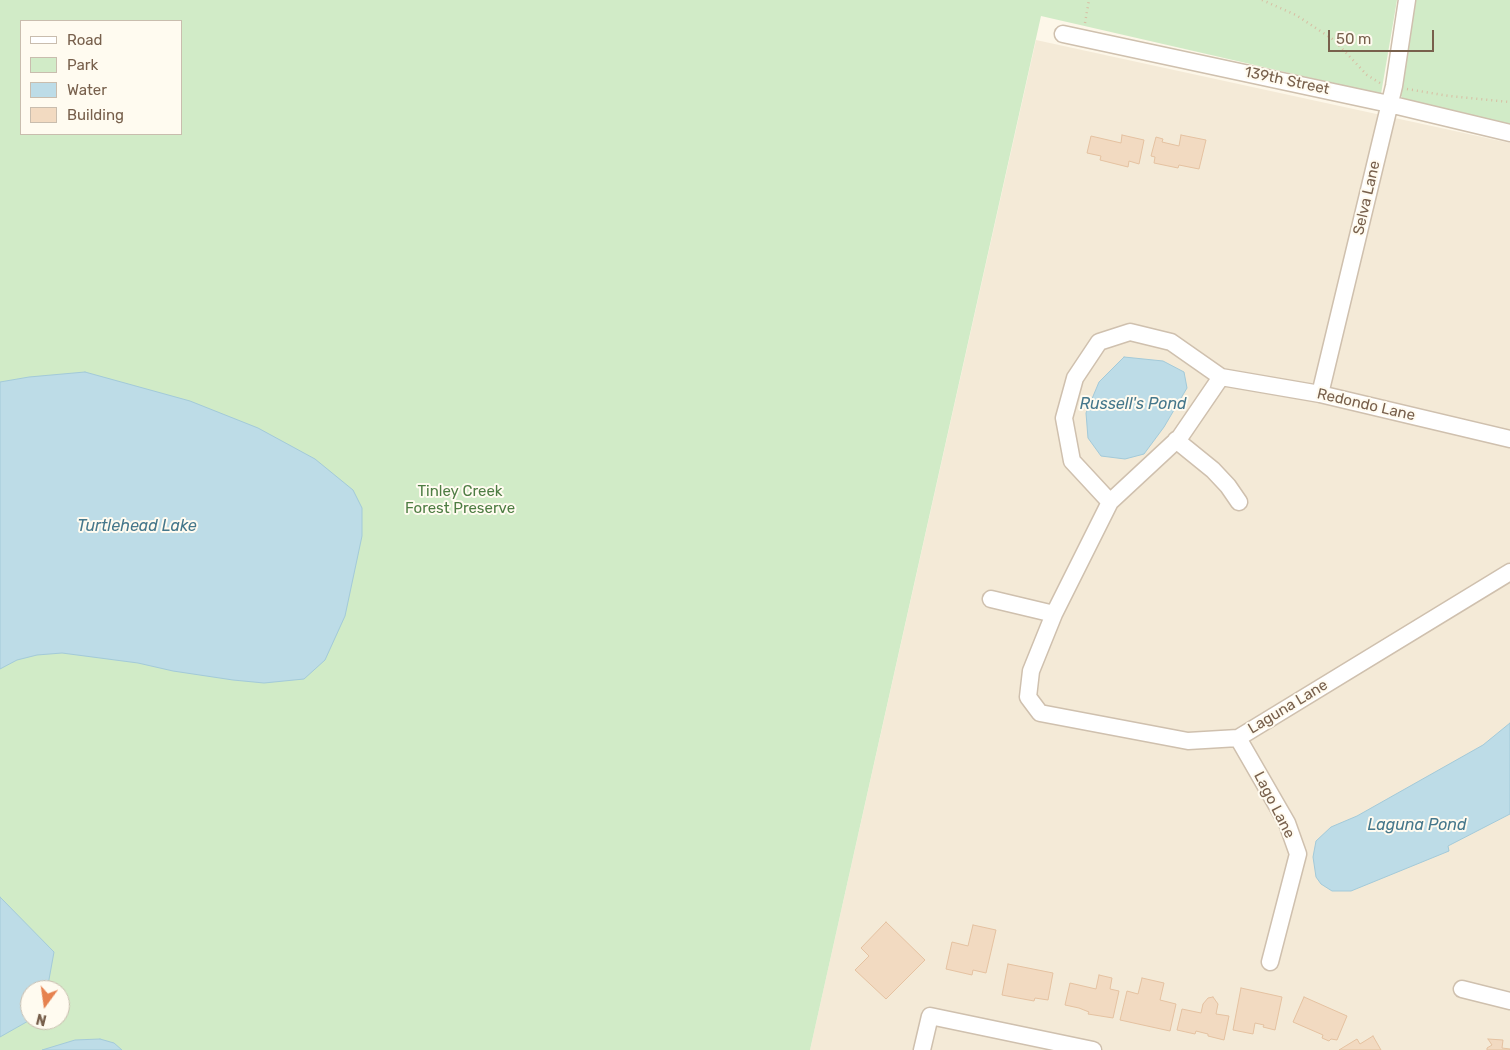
<!DOCTYPE html>
<html>
<head>
<meta charset="utf-8">
<style>
	body { margin:0 }
	#map { position:relative; width:1510px; height:1050px; overflow:hidden; background:#fdf7e9; font-family:Rubik,sans-serif }
	canvas { display:block }
	.legend { position:absolute; left:20px; top:20px; width:162px; height:115px; box-sizing:border-box; background:#fffbf0; border:1px solid #c9bdae; margin:0; padding:6px 9px; list-style:none; font-size:15px; color:#78604c }
	.legend li { display:flex; align-items:center; gap:10px; height:25px }
	.legend b { width:25px; border:1px solid #c9bdae }
	.north { position:absolute; left:20px; top:980px; width:50px; height:50px; box-sizing:border-box; background:#fffbf0; border:1px solid #c9bdae; border-radius:50%; rotate:194deg; font-size:14px; font-weight:700; line-height:20px; text-align:center; color:#78604c }
	.north::after { content:''; display:block; margin:auto; width:18px; height:22px; background:#e6824f; clip-path:polygon(50% 0,100% 100%,50% 72%,0 100%) }
	.scale { position:absolute; left:1328px; top:30px; width:106px; height:22px; box-sizing:border-box; border:2px solid #78604c; border-top:0; padding-left:6px; font-size:15px; line-height:18px; white-space:nowrap; color:#78604c; -webkit-text-stroke:4px #fffbf0; paint-order:stroke }
</style>
</head>
<body>
<div id="map">
<canvas width="1510" height="1050"></canvas>
<ul class="legend">
<li><b style="height:6px;background:#fff"></b>Road</li>
<li><b style="height:14px;background:#d1ebc7"></b>Park</li>
<li><b style="height:14px;background:#bddce7"></b>Water</li>
<li><b style="height:14px;background:#f2dac1"></b>Building</li>
</ul>
<div class="north">N</div>
<div class="scale">50 m</div>
</div>
<script>
const ctx = document.querySelector('canvas').getContext('2d');
ctx.lineJoin = 'round';
function fill(path, color) { ctx.fillStyle = color; ctx.fill(path, 'evenodd'); }
const poly = rows => new Path2D(rows.map(r => 'M' + r).join(''));
function trace(path, color, width, dash) { ctx.strokeStyle = color; ctx.lineWidth = width; ctx.lineCap = dash ? 'butt' : 'round'; ctx.setLineDash(dash || []); ctx.stroke(path); }
function drawText(font, color, halo, rows, align = 'center') {
  ctx.font = font + ' Rubik,sans-serif'; ctx.lineWidth = 4; ctx.setLineDash([]); ctx.textBaseline = 'middle'; ctx.strokeStyle = halo; ctx.fillStyle = color; for (const [text, x, y, turn = 0] of rows) {
    ctx.save(); ctx.translate(x, y); ctx.rotate((+turn || 0) * Math.PI / 180); ctx.textAlign = isNaN(turn) ? turn : align; if (halo) ctx.strokeText(text, 0, 0); ctx.fillText(text, 0, 0); ctx.restore();
  }
}
const residential = poly([
	[1036,40,1510,143,1510,1050,810,1050]
]);
const green = poly([
	[0,0,1397,0,1381,94,1041,16,810,1050,0,1050],
	[21,21,181,21,181,134,21,134],
	[30,990,60,990,60,1020,30,1020],
	[1416,0,1510,0,1510,126,1407,103,1401,96,1400,88]
]);
const water = poly([
	[1124,357,1163,361,1184,372,1187,388,1164,427,1144,454,1125,459,1101,456,1088,438,1086,413,1099,382,1124,357],
	[85,372,190,401,258,428,315,459,353,490,362,508,362,536,345,616,325,660,304,679,264,683,233,680,173,671,138,663,62,653,37,655,17,660,0,669,0,382,29,377,85,372],
	[1510,723,1510,814,1448,846,1449,851,1351,891,1332,891,1321,884,1316,877,1313,857,1316,841,1331,827,1357,816,1483,745,1510,723],
	[0,897,54,952,48,985,46,990,30,990,30,1020,0,1037,0,897],
	[100,1039,114,1043,122,1050,42,1050,75,1040,100,1039]
]);
const building = poly([
	[1122,135,1144,140,1139,164,1129,161,1128,167,1100,160,1101,156,1087,153,1091,136,1121,143,1122,135],
	[1181,135,1206,140,1199,169,1179,165,1178,168,1154,163,1155,157,1151,156,1156,137,1163,139,1162,142,1179,146,1181,135],
	[886,922,925,960,886,999,855,970,869,956,861,948,886,922],
	[973,925,996,930,986,973,973,970,972,975,946,969,952,942,968,946,973,925],
	[1008,964,1053,973,1048,1000,1035,998,1034,1001,1002,995,1008,964],
	[1099,975,1112,978,1110,989,1119,991,1113,1018,1088,1014,1089,1012,1079,1008,1065,1005,1070,983,1096,989,1099,975],
	[1142,978,1164,983,1160,1000,1176,1004,1170,1031,1120,1020,1127,991,1138,994,1142,978],
	[1241,988,1282,997,1275,1030,1263,1027,1264,1025,1255,1023,1253,1034,1233,1030,1241,988],
	[1213,997,1218,1004,1216,1014,1229,1016,1224,1040,1208,1036,1208,1034,1196,1031,1195,1034,1177,1030,1182,1009,1201,1013,1203,1004,1208,998,1213,997],
	[1304,997,1347,1016,1337,1040,1331,1039,1329,1041,1322,1038,1323,1035,1293,1022,1304,997],
	[1373,1036,1381,1050,1339,1050,1357,1039,1360,1044,1373,1036],
	[1488,1039,1503,1040,1502,1048,1510,1049,1510,1050,1487,1050,1487,1048,1492,1045,1488,1039]
]);
const path = poly([
	[1262,0,1296,15,1334,40,1367,75,1380,83],
	[1085,23,1089,0],
	[1407,89,1449,96,1510,102]
]);
const minor = poly([
	[1063,34,1389,104,1510,133],
	[1320,394,1394,86,1407,0],
	[1510,439,1320,394,1221,377,1171,342,1130,332,1099,342,1075,378,1064,418,1072,461,1110,502,1054,614,1031,671,1028,697,1040,713,1188,741,1238,738,1510,572],
	[1176,440,1213,470,1228,486,1239,502],
	[1110,502,1180,437,1221,377],
	[991,599,1054,614],
	[1238,738,1287,823,1298,854,1270,962],
	[1462,989,1510,1001],
	[922,1050,930,1016,1093,1050]
]);
const streetNames = [
	["139th Street",1287,81,12],
	["Selva Lane",1367,198,-77],
	["Redondo Lane",1366,405,13],
	["Laguna Lane",1288,707,-31],
	["Lago Lane",1274,805,63]
];
const parkNames = [
	["Tinley Creek",460,492],
	["Forest Preserve",460,509]
];
const waterNames = [
	["Russell's Pond",1133,404],
	["Turtlehead Lake",137,526],
	["Laguna Pond",1417,825]
];
fill(residential, '#f4ead7');
fill(green, '#d1ebc7');
fill(water, '#bddce7');
trace(water, '#a3cad9', 1);
fill(building, '#f2dac1');
trace(building, '#e5c2a1', 1);
trace(minor, '#cfc0ae', 19);
trace(path, '#d8bda3', 2.5, [1, 4]);
trace(minor, '#fff', 16);
drawText('15px', '#78604c', '#fffbf0', streetNames);
drawText('15px', '#4e7d43', '#fffbf0', parkNames);
drawText('italic 16px', '#45778b', '#fffbf0', waterNames);
</script>
</body>
</html>
